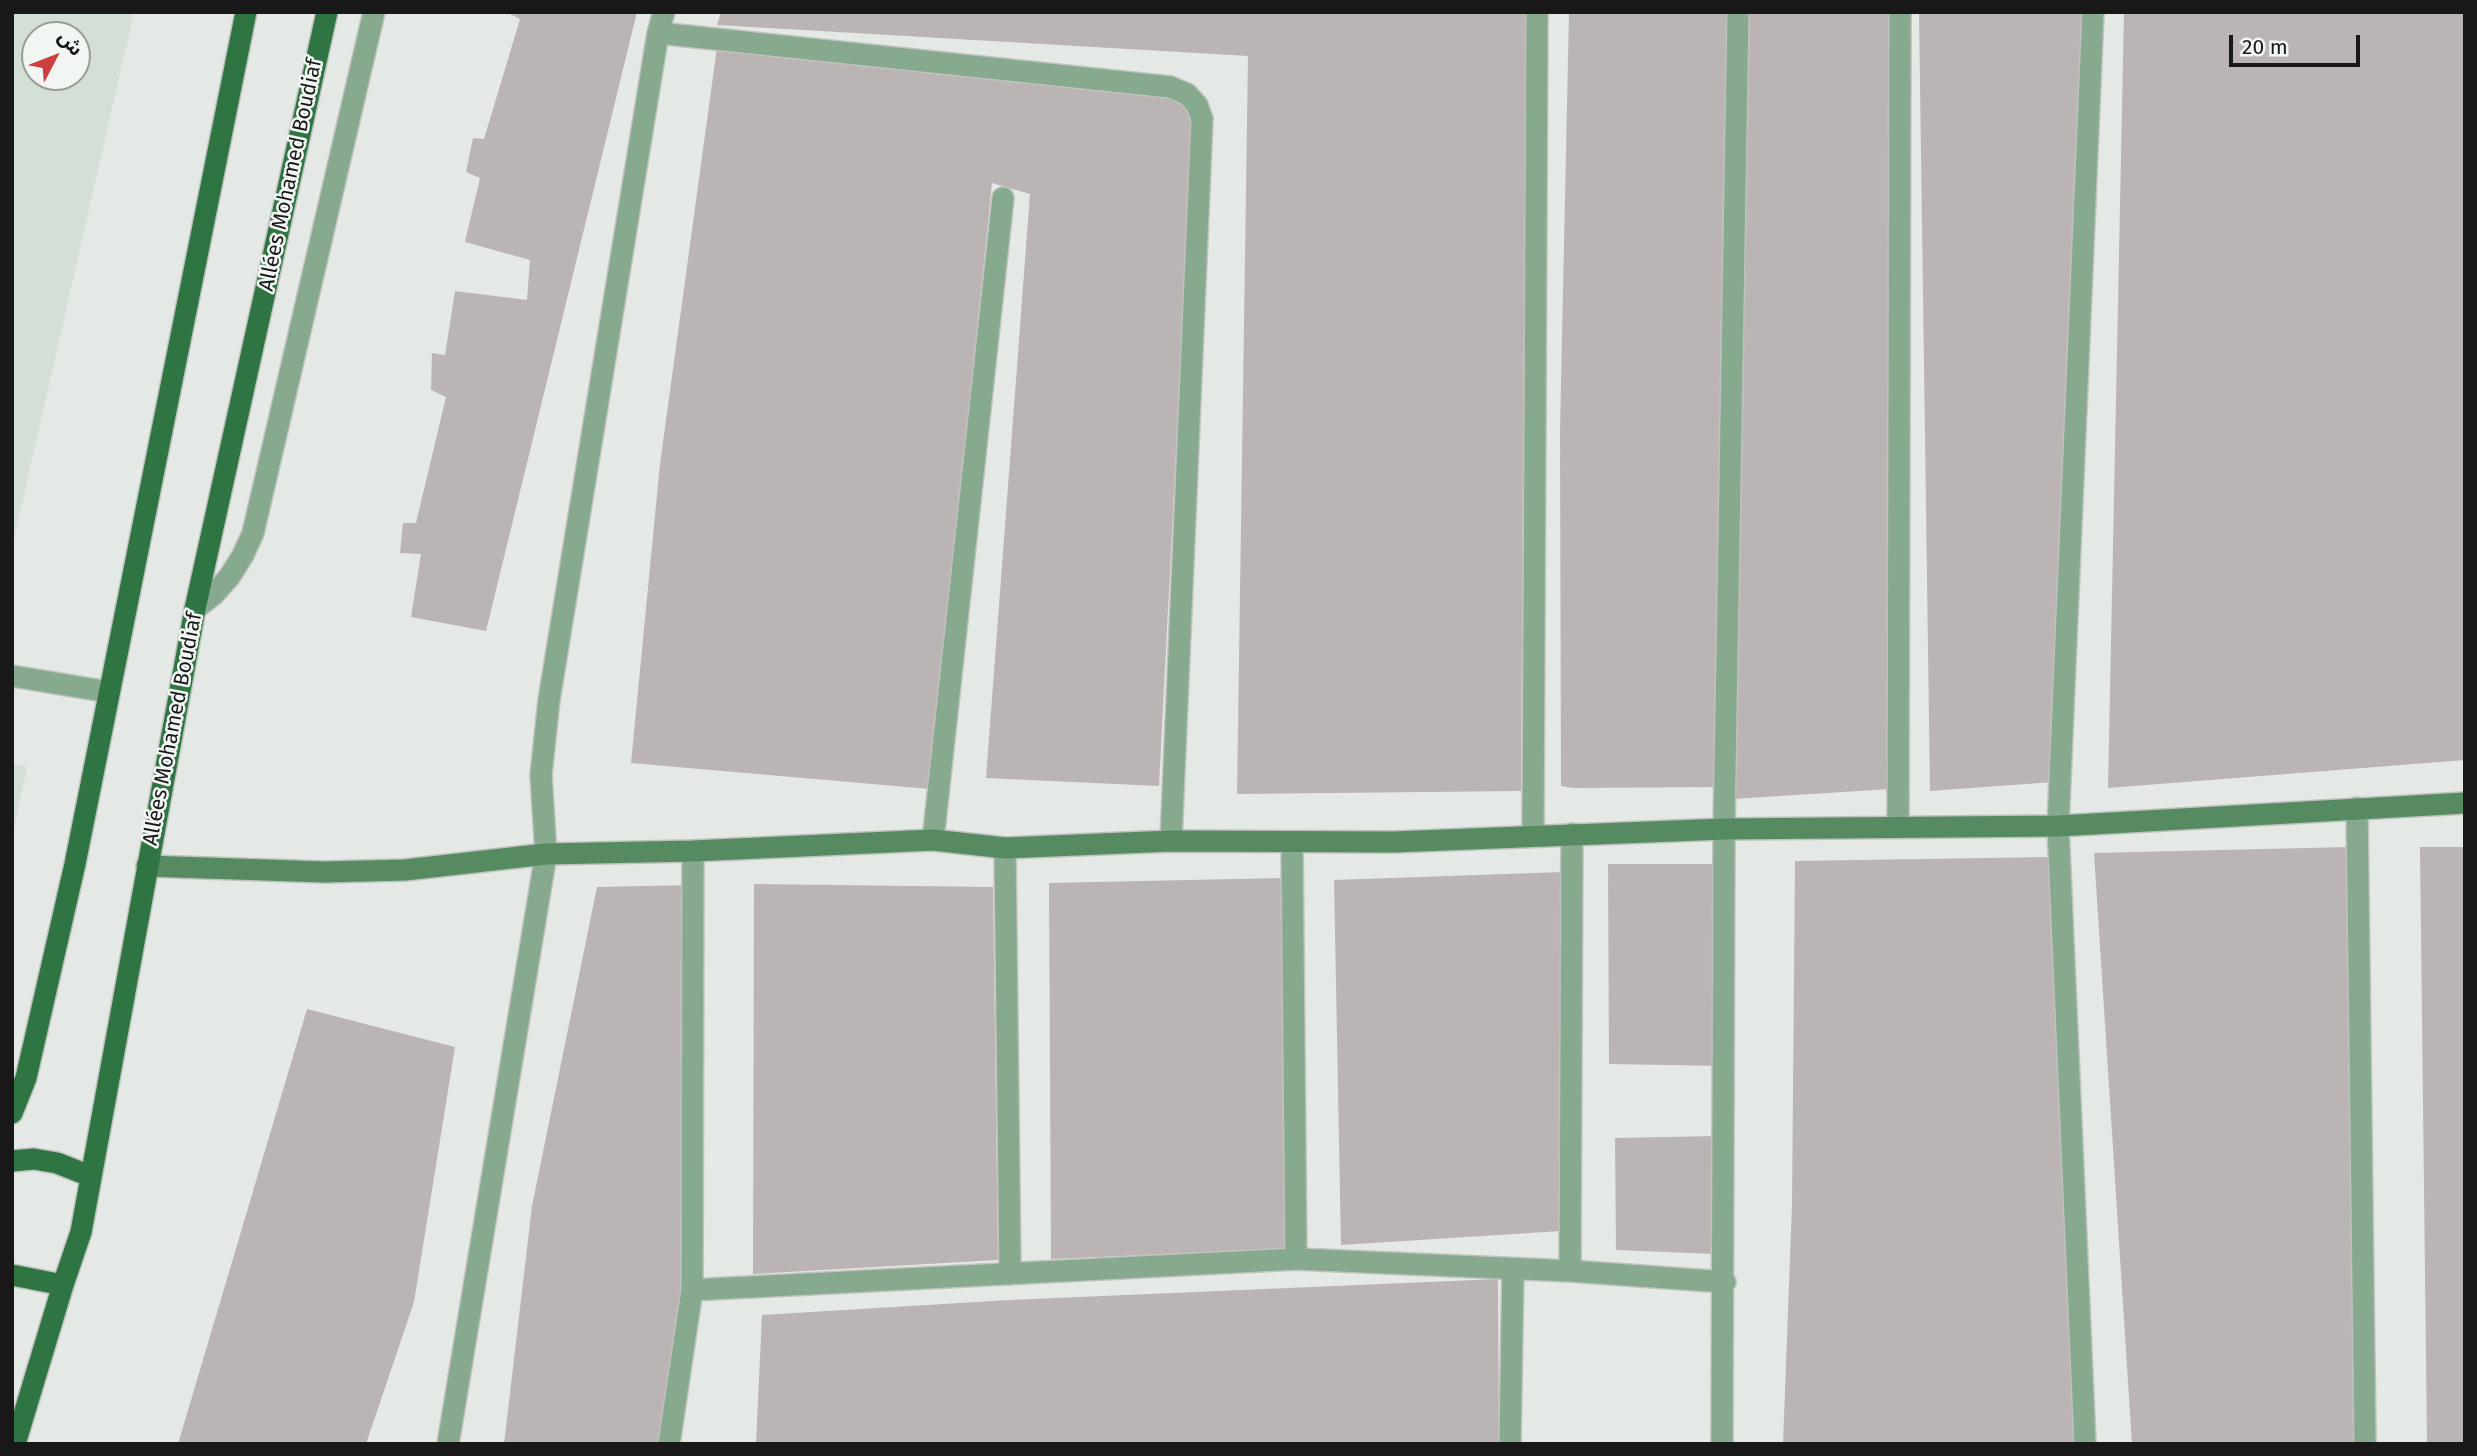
<!DOCTYPE html>
<html>
<head>
<meta charset="utf-8">
<style>
	body { margin:0 }
	#map { position:relative; width:2477px; height:1456px; overflow:hidden; background:#e4e9e5; font-family:"Fira Sans","Noto Sans Arabic",sans-serif }
	canvas { display:block }
	.frame { position:absolute; inset:0; border:14px solid #171817; pointer-events:none }
	.north { position:absolute; left:21px; top:21px; width:70px; height:70px; box-sizing:border-box; background:#f1f6f2; border:2px solid #9a9d9a; border-radius:50%; rotate:48deg; font-size:19px; font-weight:700; line-height:28px; text-align:center; color:#171817 }
	.north::after { content:''; display:block; margin:auto; width:24px; height:32px; background:#cd3e3e; clip-path:polygon(50% 0,100% 100%,50% 72%,0 100%) }
	.scale { position:absolute; left:2229px; top:35px; width:131px; height:32px; box-sizing:border-box; border:4px solid #171817; border-top:0; padding-left:9px; font-size:21px; line-height:24px; white-space:nowrap; color:#171817; -webkit-text-stroke:5px #f1f6f2; paint-order:stroke }
</style>
</head>
<body>
<div id="map">
<canvas width="2477" height="1456"></canvas>
<div class="frame"></div>
<div class="north">ش</div>
<div class="scale">20 m</div>
</div>
<script>
const ctx = document.querySelector('canvas').getContext('2d');
ctx.lineJoin = 'round';
function fill(path, color) { ctx.fillStyle = color; ctx.fill(path, 'evenodd'); }
const poly = rows => new Path2D(rows.map(r => 'M' + r).join(''));
function trace(path, color, width, dash) { ctx.strokeStyle = color; ctx.lineWidth = width; ctx.lineCap = dash ? 'butt' : 'round'; ctx.setLineDash(dash || []); ctx.stroke(path); }
function drawText(font, color, halo, rows, align = 'center') {
  ctx.font = font + ' "Fira Sans",sans-serif'; ctx.lineWidth = 5; ctx.setLineDash([]); ctx.textBaseline = 'middle'; ctx.strokeStyle = halo; ctx.fillStyle = color; for (const [text, x, y, turn = 0] of rows) {
    ctx.save(); ctx.translate(x, y); ctx.rotate((+turn || 0) * Math.PI / 180); ctx.textAlign = isNaN(turn) ? turn : align; if (halo) ctx.strokeText(text, 0, 0); ctx.fillText(text, 0, 0); ctx.restore();
  }
}
const built = poly([
	[12,12,134,12,12,547],
	[35,35,77,35,77,77,35,77],
	[12,764,27,767,12,838]
]);
const building = poly([
	[506,12,637,12,486,631,411,617,421,554,400,553,403,523,416,523,446,397,431,390,432,353,445,355,455,291,527,300,530,260,465,242,480,178,466,172,473,138,484,139,520,19],
	[721,12,1526,12,1521,791,1237,794,1248,56,717,25],
	[1569,12,1734,12,1717,787,1574,788,1561,786,1560,431],
	[1745,12,1895,12,1891,789,1732,799],
	[1919,12,2085,12,2054,782,1930,791],
	[2124,12,2465,12,2465,760,2108,788],
	[718,40,1187,94,1193,118,1159,786,986,778,1030,194,992,183,930,789,631,763,660,464],
	[2349,847,2356,1444,2132,1444,2094,853],
	[2420,847,2465,847,2465,1444,2427,1444],
	[2049,857,2075,1444,1783,1444,1792,1205,1795,861],
	[1608,864,1717,864,1725,1066,1609,1064],
	[1563,872,1561,1231,1341,1245,1334,880],
	[1283,878,1285,1249,1051,1259,1049,883],
	[754,884,993,887,998,1260,753,1274],
	[694,885,692,1290,669,1444,504,1444,532,1206,597,887],
	[307,1009,455,1047,414,1302,366,1444,178,1444],
	[1717,1136,1715,1254,1616,1250,1615,1138],
	[1498,1279,1499,1444,756,1444,762,1315,1009,1300]
]);
const lane = poly([
	[12,676,109,692]
]);
const street = poly([
	[658,33,1170,87,1187,94,1197,105,1202,119,1171,841],
	[195,609,214,594,230,576,243,555,253,533,374,12],
	[2357,808,2365,1444],
	[1898,827,1900,12],
	[1533,835,1537,12],
	[933,840,1003,198],
	[1292,843,1296,1259],
	[1005,848,1010,1274],
	[1570,1271,1572,834],
	[692,1290,1296,1259,1570,1271,1725,1282],
	[448,1444,546,854,541,775,549,700,658,33,664,12],
	[669,1444,692,1290,693,851],
	[1510,1444,1513,1269],
	[1722,1444,1724,829,1738,12],
	[2085,1444,2058,826,2093,12]
]);
const secondary = poly([
	[147,866,324,872,405,870,546,854,693,851,933,840,1005,848,1171,841,1394,842,1724,829,2058,826,2465,803]
]);
const primary = poly([
	[12,1113,26,1078,75,864,246,12],
	[12,1161,34,1159,57,1163,90,1176],
	[12,1275,63,1285],
	[15,1444,63,1285,81,1232,195,609,327,12]
]);
const streetNames = [
	["Allées Mohamed Boudiaf",291,175,-78],
	["Allées Mohamed Boudiaf",173,729,-79]
];
fill(built, '#d4dfd6');
fill(building, '#bbb4b4');
trace(lane, '#bfc3c0', 24);
trace(street, '#bfc3c0', 24);
trace(secondary, '#bfc3c0', 24);
trace(primary, '#bfc3c0', 24);
trace(lane, '#87a98d', 21);
trace(street, '#87a98d', 21);
trace(secondary, '#568b62', 21);
trace(primary, '#2f7443', 21);
drawText('21px', '#171817', '#f1f6f2', streetNames);
</script>
</body>
</html>
